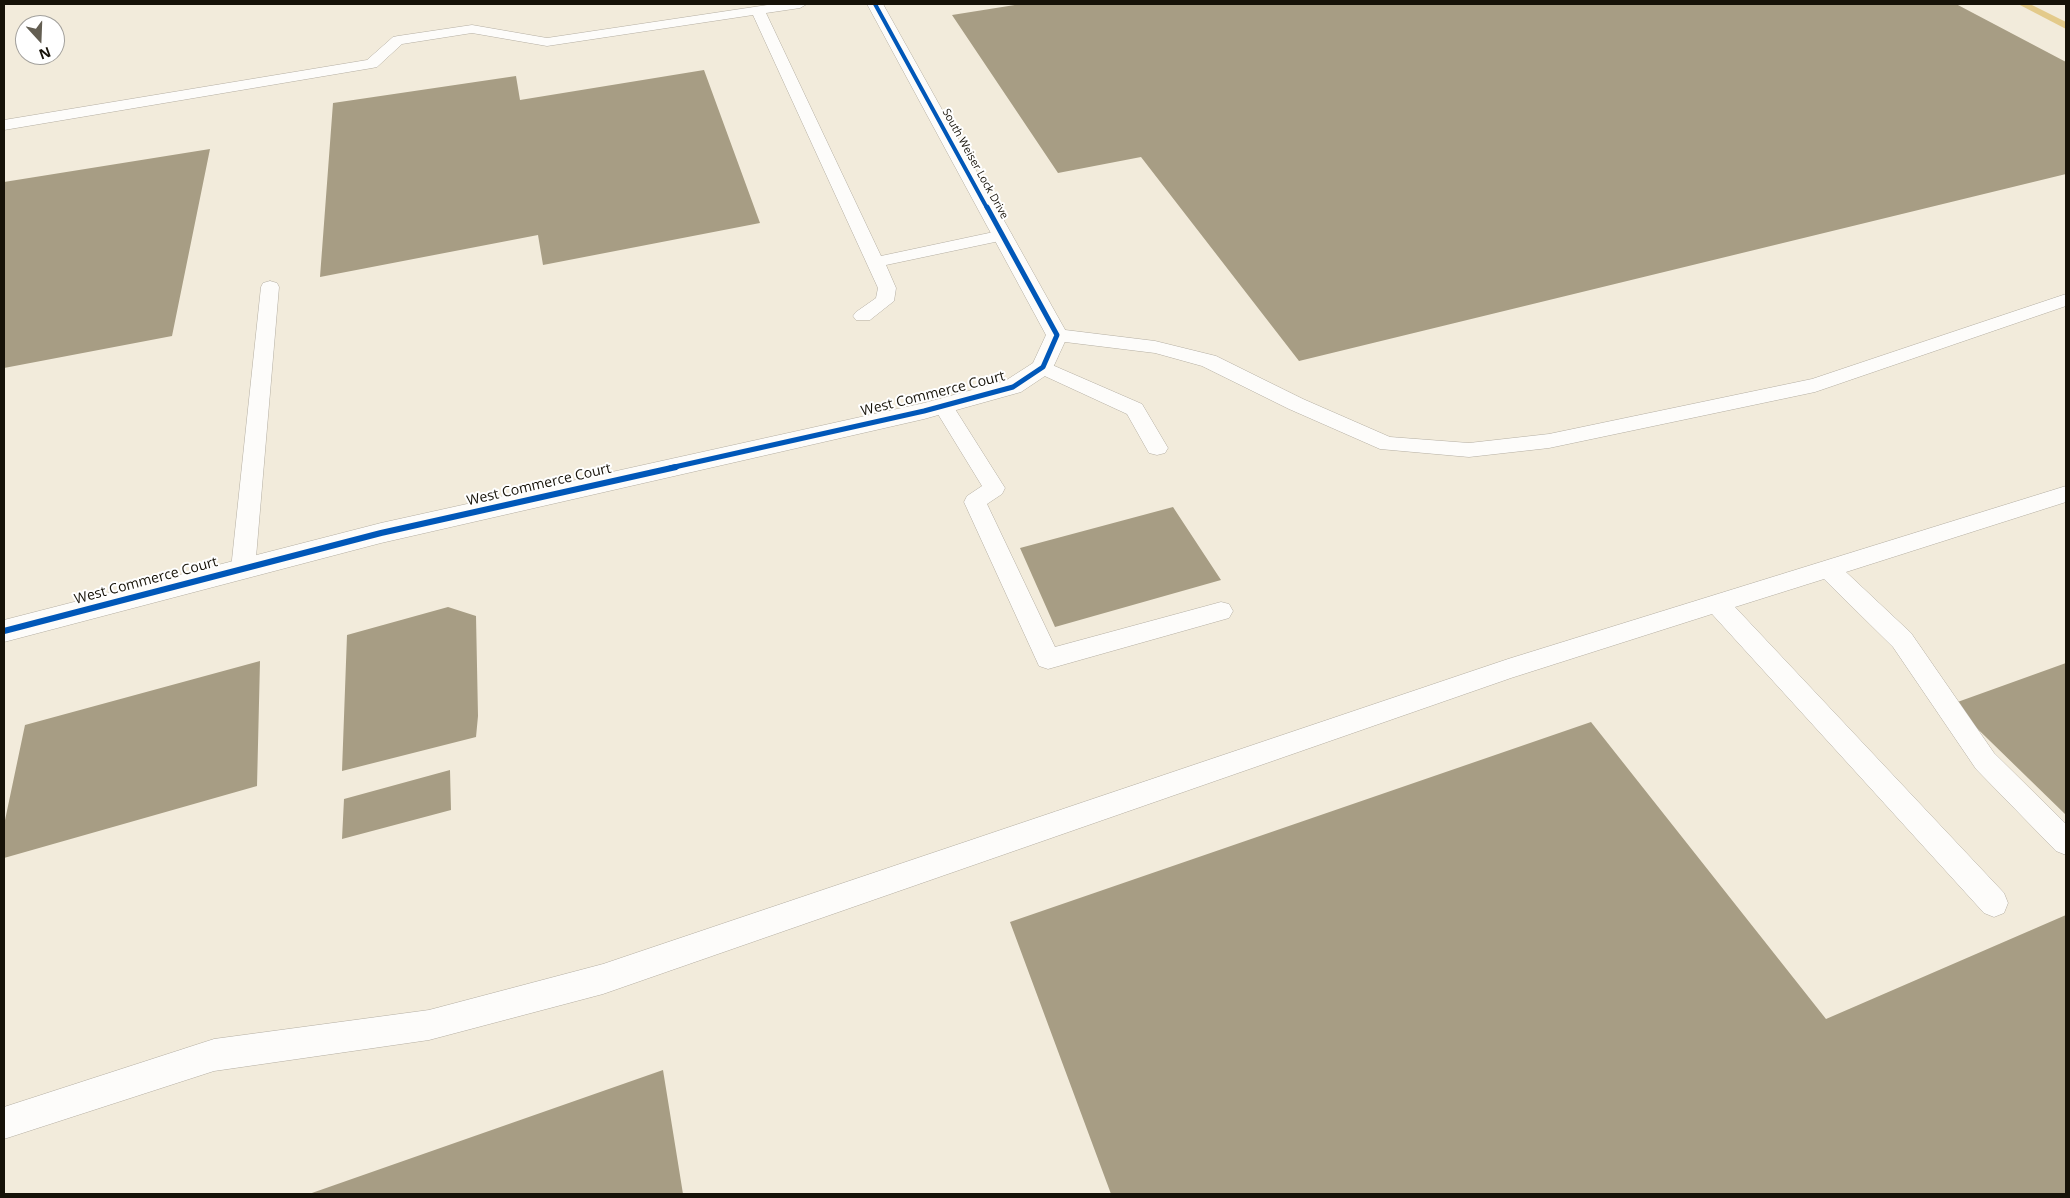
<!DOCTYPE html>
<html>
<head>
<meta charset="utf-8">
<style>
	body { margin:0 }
	#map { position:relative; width:2070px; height:1198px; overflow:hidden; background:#f2ebdb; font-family:"Open Sans",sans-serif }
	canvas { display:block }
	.frame { position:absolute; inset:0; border:5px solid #161208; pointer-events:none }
	.north { position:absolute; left:15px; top:15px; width:50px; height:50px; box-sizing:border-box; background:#fff; border:1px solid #a2a09c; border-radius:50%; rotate:160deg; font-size:14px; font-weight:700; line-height:20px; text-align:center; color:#161208 }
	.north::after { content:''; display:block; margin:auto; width:18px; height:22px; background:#635e52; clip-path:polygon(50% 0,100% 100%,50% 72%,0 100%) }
</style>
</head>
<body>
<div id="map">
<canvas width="2070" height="1198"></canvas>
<div class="frame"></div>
<div class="north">N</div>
</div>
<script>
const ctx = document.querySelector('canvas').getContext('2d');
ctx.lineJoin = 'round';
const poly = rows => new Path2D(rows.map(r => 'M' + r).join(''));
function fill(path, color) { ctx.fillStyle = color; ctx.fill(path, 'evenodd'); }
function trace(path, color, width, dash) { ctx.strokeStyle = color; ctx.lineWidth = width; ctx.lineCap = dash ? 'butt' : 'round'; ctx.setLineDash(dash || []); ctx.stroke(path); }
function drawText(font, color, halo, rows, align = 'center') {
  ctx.font = font + ' "Open Sans",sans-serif'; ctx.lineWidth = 4; ctx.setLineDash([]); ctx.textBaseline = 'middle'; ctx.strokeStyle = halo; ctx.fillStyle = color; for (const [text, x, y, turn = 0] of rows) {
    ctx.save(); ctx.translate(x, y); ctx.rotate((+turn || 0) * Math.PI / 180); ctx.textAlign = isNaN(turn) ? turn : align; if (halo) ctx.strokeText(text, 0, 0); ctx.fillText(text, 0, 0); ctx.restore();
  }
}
const stream = poly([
	[2018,4,2030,4,2066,22,2066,29,2018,4]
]);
const building = poly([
	[1021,4,1956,4,2066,62,2066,174,1299,361,1141,157,1058,173,952,15],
	[704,70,760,223,543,265,538,235,320,277,333,103,516,76,520,100],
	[210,149,172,336,4,368,4,182],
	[1173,507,1221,580,1055,627,1020,548],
	[448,607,476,616,478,716,476,737,342,771,347,635],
	[260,661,257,786,4,858,4,825,25,725],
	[2066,663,2066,815,1952,704],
	[1591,722,1826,1019,2066,915,2066,1194,1111,1194,1010,922],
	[450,770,451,810,342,839,344,799],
	[663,1070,683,1194,309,1194]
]);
const service = poly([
	[774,4,807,4,800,8,766,13,881,256,1003,230,1009,231,1012,235,1009,239,886,265,896,288,894,301,870,320,856,320,853,316,856,312,876,298,878,288,753,15,547,46,472,33,402,44,377,67,372,68,4,130,4,120,367,60,393,37,398,36,472,25,547,38,774,4],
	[270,281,277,283,279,287,255,569,251,575,243,578,235,575,231,569,261,287,263,283,270,281],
	[2066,294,2066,306,1815,392,1549,448,1469,457,1380,449,1289,409,1202,366,1155,353,1057,341,1050,339,1047,335,1050,331,1057,329,1155,341,1216,356,1303,399,1390,437,1469,443,1549,434,1812,379,2066,294],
	[1043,361,1142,404,1168,448,1165,453,1157,455,1149,453,1127,414,1036,372,1033,367,1036,362,1043,361],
	[943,399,950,401,1005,488,1002,494,987,504,1055,647,1221,602,1229,604,1233,611,1229,618,1048,669,1039,666,964,502,967,496,982,486,933,406,936,401,943,399],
	[2066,486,2066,502,1846,572,1911,633,1994,753,2066,824,2066,855,2056,851,1976,769,1893,647,1824,579,1735,607,2004,893,2008,903,2004,913,1994,917,1984,913,1712,614,1511,678,603,994,429,1040,214,1071,4,1139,4,1107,214,1039,429,1010,603,964,1508,659,2066,486]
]);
const minor = poly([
	[867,4,883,4,1068,335,1051,372,1021,392,924,419,381,543,4,642,4,620,381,523,924,403,1005,381,1033,363,1046,335,867,4]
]);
const cyclewayFar2 = poly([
	[875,4,987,208]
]);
const cyclewayFar1 = poly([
	[670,468,924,411,1013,387,1043,367,1057,335,987,207]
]);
const cycleway = poly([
	[4,631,381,533,676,467]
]);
const farStreetnames = [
	["South Weiser Lock Drive",975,164,61]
];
const streetNames = [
	["West Commerce Court",933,394,-14],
	["West Commerce Court",539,485,-13],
	["West Commerce Court",146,581,-15]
];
fill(stream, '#e3ca8a');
fill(building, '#a79d84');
trace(service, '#b4aea2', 1);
trace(minor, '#b4aea2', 1);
fill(service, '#fdfcfa');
fill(minor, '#fdfcfa');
trace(cyclewayFar2, '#0057b8', 4);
trace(cyclewayFar1, '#0057b8', 5);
trace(cycleway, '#0057b8', 6);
drawText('11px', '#161208', '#fff', farStreetnames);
drawText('14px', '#161208', '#fff', streetNames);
</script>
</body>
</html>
